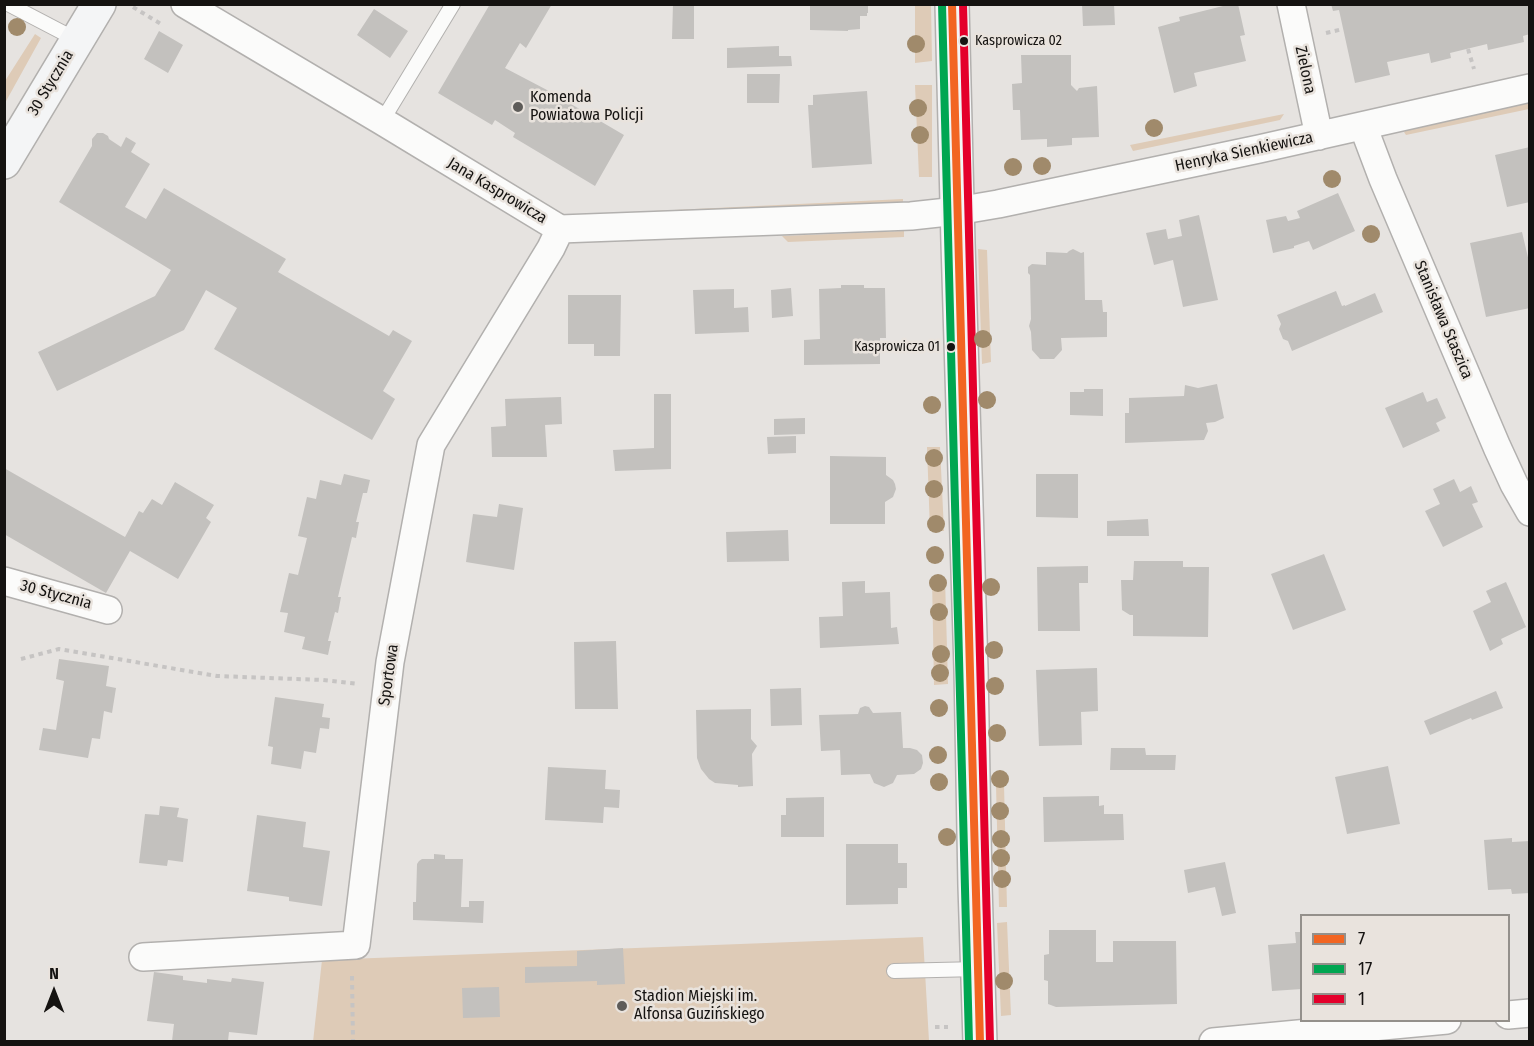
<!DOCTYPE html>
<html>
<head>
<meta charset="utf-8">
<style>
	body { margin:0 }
	#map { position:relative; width:1534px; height:1046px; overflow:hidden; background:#e6e3e0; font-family:"Fira Sans Condensed",sans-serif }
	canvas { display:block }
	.frame { position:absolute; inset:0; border:6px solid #151311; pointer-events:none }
	.legend { position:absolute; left:1300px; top:914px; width:210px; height:108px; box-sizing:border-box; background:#e9e3dd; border:2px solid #94908b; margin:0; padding:8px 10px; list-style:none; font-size:18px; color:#151311 }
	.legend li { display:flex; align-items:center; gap:12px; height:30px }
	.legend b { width:30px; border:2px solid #94908b }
	.north { position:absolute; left:24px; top:962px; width:60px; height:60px; -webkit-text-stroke:4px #e9e3dd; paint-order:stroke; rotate:0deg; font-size:16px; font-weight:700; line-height:24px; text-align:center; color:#151311 }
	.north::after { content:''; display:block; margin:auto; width:21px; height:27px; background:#151311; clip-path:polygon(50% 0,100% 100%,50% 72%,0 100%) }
</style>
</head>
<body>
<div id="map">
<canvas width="1534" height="1046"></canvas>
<div class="frame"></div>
<ul class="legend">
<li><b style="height:8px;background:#f26522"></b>7</li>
<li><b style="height:8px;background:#00a651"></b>17</li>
<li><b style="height:8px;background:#e4002b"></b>1</li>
</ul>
<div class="north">N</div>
</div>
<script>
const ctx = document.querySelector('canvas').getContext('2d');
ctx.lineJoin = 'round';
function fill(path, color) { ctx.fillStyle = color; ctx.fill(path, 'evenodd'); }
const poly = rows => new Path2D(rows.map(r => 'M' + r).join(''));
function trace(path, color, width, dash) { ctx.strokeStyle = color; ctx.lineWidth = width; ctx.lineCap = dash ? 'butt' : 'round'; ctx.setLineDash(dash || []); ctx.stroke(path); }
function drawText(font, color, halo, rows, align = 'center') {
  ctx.font = font + ' "Fira Sans Condensed",sans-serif'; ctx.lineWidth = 5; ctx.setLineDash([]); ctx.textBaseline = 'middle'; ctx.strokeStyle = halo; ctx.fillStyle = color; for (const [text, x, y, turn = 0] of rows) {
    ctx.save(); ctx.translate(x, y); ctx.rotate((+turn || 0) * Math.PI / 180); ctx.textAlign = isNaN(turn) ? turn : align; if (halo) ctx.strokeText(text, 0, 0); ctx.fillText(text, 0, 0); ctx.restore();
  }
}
const green = poly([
	[915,5,931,5,932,61,915,63],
	[35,34,41,38,5,103,5,81],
	[915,85,932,85,932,177,919,177],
	[1529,102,1529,109,1406,135,1404,132,1409,128],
	[1284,114,1280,120,1133,151,1130,145],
	[903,199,903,204,585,220,590,214],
	[904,231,904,237,788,242,782,236],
	[978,249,987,250,991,362,982,364],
	[927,447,940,447,944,531,930,531],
	[932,578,945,578,948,684,934,685],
	[1004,784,1007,907,999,907,996,785],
	[1007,922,1011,1015,1001,1016,997,923],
	[923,937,929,1041,313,1042,322,960]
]);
const building = poly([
	[490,4,552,4,526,48,520,43,505,68,547,90,624,135,595,186,513,137,515,133,495,120,492,125,438,93],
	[673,4,694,4,694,39,672,39],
	[810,4,868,4,868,13,867,13,867,16,860,16,860,29,848,30,848,31,810,30],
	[1082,4,1114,4,1115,25,1083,26],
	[1231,4,1238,4,1245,35,1240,36,1246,61,1194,73,1197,86,1174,93,1158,27,1180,21,1179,17],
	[1331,4,1400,4,1401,6,1409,4,1530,4,1530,34,1523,36,1524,42,1488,50,1487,44,1450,53,1451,58,1431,63,1429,53,1387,62,1390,75,1355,83,1339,10,1333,11],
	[374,9,408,31,390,58,357,35],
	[159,31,183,45,168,73,144,59],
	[779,46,779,56,791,56,792,66,727,68,727,48],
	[1021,55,1071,55,1071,85,1077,91,1079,88,1097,86,1099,137,1072,138,1072,145,1047,147,1047,139,1021,140,1020,110,1013,110,1012,84,1022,83],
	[747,74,780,74,779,103,747,103],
	[867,91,872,164,812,168,808,105,813,105,813,95],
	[97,133,103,133,108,136,109,139,121,147,126,137,136,143,131,152,150,164,125,207,146,219,164,188,286,259,278,272,389,336,393,330,412,341,383,391,395,399,372,440,214,349,237,308,206,290,184,330,57,391,38,352,155,296,171,270,59,202,92,146,92,139],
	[1530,147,1530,202,1507,207,1495,155],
	[1338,193,1355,231,1313,250,1309,241,1294,246,1294,248,1273,253,1266,220,1286,216,1288,221,1300,218,1297,211],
	[1199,215,1218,300,1183,307,1173,260,1154,265,1146,233,1166,229,1168,239,1182,236,1179,220],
	[1522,232,1530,266,1530,308,1486,317,1470,243],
	[1073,249,1081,253,1084,252,1085,300,1102,300,1103,312,1107,312,1107,337,1061,338,1062,350,1054,359,1040,359,1032,350,1031,332,1029,326,1031,319,1030,275,1028,273,1028,267,1032,264,1046,265,1046,252,1067,253,1069,251],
	[841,285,864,285,864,288,885,288,886,338,880,338,880,364,804,365,804,340,820,339,819,289,841,288],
	[791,288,793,316,772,318,771,290],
	[734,289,734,308,748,307,749,332,695,334,693,290],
	[1336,291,1342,306,1345,305,1345,306,1375,293,1383,312,1292,351,1288,341,1283,339,1279,329,1281,324,1277,315],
	[568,295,621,295,620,356,594,356,594,344,568,344],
	[1217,384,1224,418,1215,422,1206,423,1208,431,1204,440,1125,443,1125,413,1129,413,1129,398,1184,396,1185,385,1198,388],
	[1084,389,1103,389,1103,416,1070,415,1070,392,1084,392],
	[1423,392,1427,402,1437,398,1446,418,1436,423,1440,431,1403,448,1385,408],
	[654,394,671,394,671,469,615,471,613,450,654,448],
	[561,397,562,424,545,425,547,457,492,457,491,427,506,426,505,399],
	[805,418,805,434,774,435,774,419],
	[796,436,796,453,768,454,767,437],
	[830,456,886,457,886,475,893,480,895,484,896,489,893,497,885,502,885,524,830,524],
	[4,468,125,537,139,511,143,513,152,499,162,505,175,482,214,505,206,518,211,522,178,579,130,551,106,593,4,534],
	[344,474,370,480,367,493,363,493,356,522,359,522,356,538,352,537,338,597,341,597,338,613,335,612,328,641,331,641,328,655,302,649,305,637,284,632,288,613,280,612,289,573,298,575,307,538,298,536,307,497,316,499,320,480,341,485],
	[1036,474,1078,474,1078,518,1036,517],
	[1454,479,1460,492,1471,486,1478,502,1472,504,1483,527,1443,547,1425,511,1440,504,1433,489],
	[499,504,523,508,514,570,466,562,473,514,497,517],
	[1148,519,1149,536,1107,536,1107,521],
	[788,530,789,561,727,562,726,532],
	[1324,554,1346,610,1293,630,1271,574],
	[1134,561,1183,561,1183,567,1209,567,1208,637,1133,636,1133,615,1130,615,1122,610,1121,580,1133,580],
	[1088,566,1088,583,1079,583,1080,631,1038,631,1037,567],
	[865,581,865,593,890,592,891,628,897,627,899,644,820,648,819,617,843,616,842,582],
	[1506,582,1526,627,1501,639,1503,644,1490,651,1473,611,1491,602,1486,591],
	[616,641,618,709,575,709,574,642],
	[59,659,109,666,106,686,116,688,112,713,104,711,100,739,92,738,88,758,39,750,43,728,56,730,64,681,56,679],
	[1097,668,1098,711,1081,712,1082,745,1039,746,1036,670],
	[801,688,802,725,771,726,770,689],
	[1496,691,1503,708,1472,720,1471,718,1430,735,1424,721],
	[275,697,324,704,322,717,330,718,329,729,320,728,316,753,304,751,301,769,271,764,273,747,268,746],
	[865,706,869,707,873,713,901,712,903,748,910,748,917,750,922,755,923,763,921,769,914,774,897,775,893,783,884,787,874,783,870,774,841,775,840,750,821,751,819,715,858,714,860,708],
	[751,709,751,739,757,746,752,754,753,786,738,787,738,785,715,783,709,779,701,769,697,758,696,710],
	[1111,748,1145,748,1146,755,1176,755,1175,770,1110,770],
	[1388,766,1400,824,1347,834,1335,777],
	[548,767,606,770,605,789,620,790,619,808,604,807,603,823,545,820],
	[1099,796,1099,806,1104,805,1104,814,1123,814,1124,840,1044,842,1043,797],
	[824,797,824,837,781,837,781,815,786,815,786,798],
	[160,806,179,808,177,817,188,819,183,862,168,860,167,866,139,863,145,814,159,815],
	[257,815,306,822,303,847,330,851,322,906,289,901,289,897,247,891],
	[1512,838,1512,842,1530,841,1530,893,1512,894,1511,889,1488,890,1484,840],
	[846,844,898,844,898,863,907,863,907,888,898,888,898,904,846,905],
	[434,854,445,855,445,859,463,859,461,907,469,907,469,901,484,901,483,923,413,920,413,902,416,902,417,864,419,861,422,859,434,859],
	[1225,862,1236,913,1222,916,1215,887,1188,893,1184,870],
	[1049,930,1096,930,1096,962,1113,962,1113,941,1176,941,1177,1004,1056,1007,1048,1004,1048,981,1044,980,1044,955,1049,954],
	[1295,932,1302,932,1302,989,1272,991,1268,945,1296,943],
	[623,948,625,984,597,985,597,981,525,983,525,967,577,966,577,951],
	[154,972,183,976,183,980,207,983,207,979,231,982,232,978,264,982,257,1035,229,1032,228,1041,172,1041,174,1024,147,1021],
	[499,987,500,1017,463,1018,462,988]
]);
const path = poly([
	[133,7,161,24],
	[1326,33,1343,29],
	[1468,49,1474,69],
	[21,659,59,649,217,676,323,680,359,684],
	[352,976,353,1042],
	[935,1027,948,1027]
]);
const lane = poly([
	[8,4,77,40],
	[382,121,453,4],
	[894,971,979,969]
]);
const street = poly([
	[185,4,382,121,560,229,911,216,957,211,998,204,1259,149,1530,88],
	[1291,4,1319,136],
	[1363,126,1383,179,1497,447,1514,484,1530,512],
	[4,581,108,610],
	[143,957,356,945,390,662,431,445,551,248,560,229],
	[1508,1015,1530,1013],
	[1213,1042,1447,1020]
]);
const secondary = poly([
	[952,4,958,243,971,669,975,886,980,1042],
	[4,162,99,4]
]);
const bus1 = poly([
	[952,4,980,1042]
]);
const bus2 = poly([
	[942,4,969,1042]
]);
const bus3 = poly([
	[963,4,990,1042]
]);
const trees = [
	[17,27],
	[916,44],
	[918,108],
	[1154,128],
	[920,135],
	[1042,166],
	[1013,167],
	[1332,179],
	[1371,234],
	[983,339],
	[987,400],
	[932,405],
	[934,458],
	[934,489],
	[936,524],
	[935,555],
	[938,583],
	[991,587],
	[939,612],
	[994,650],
	[941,654],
	[940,673],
	[995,686],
	[939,708],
	[997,733],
	[938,755],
	[1000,779],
	[939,782],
	[1000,811],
	[947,837],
	[1001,839],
	[1001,858],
	[1002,879],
	[1004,981]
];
const markers = [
	[964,41,5,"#151311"],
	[518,107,6,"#5e5c59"],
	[951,347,5,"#151311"],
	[622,1006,6,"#5e5c59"]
];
const busNames = [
	["Kasprowicza 02",975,41],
	["Kasprowicza 01",940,347,"right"]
];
const streetNames = [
	["Zielona",1305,70,78],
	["30 Stycznia",51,83,-59],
	["Henryka Sienkiewicza",1244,152,-12],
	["Jana Kasprowicza",497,191,31],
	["Stanisława Staszica",1443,320,67],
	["30 Stycznia",56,595,15],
	["Sportowa",389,675,-82]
];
const poiNames = [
	["Komenda",530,98],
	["Powiatowa Policji",530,116],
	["Stadion Miejski im.",634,997],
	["Alfonsa Guzińskiego",634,1015]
];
fill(green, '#decbb7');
fill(building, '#c3c1be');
trace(lane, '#b2b0ae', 16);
trace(street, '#b2b0ae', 30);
trace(secondary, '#b2b0ae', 36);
trace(path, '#c6c4c3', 4, [4.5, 4.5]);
trace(lane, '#fbfbfa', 14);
trace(street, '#fbfbfa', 27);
trace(secondary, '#f4f5f6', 33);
trace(bus1, '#f26522', 8);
trace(bus2, '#00a651', 8);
trace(bus3, '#e4002b', 8);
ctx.fillStyle = '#a08a6b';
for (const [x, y] of trees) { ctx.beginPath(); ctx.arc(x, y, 9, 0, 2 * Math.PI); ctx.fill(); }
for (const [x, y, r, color] of markers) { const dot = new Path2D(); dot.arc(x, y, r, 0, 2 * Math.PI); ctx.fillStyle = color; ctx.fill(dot); trace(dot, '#e9e3dd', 2); }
drawText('14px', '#151311', '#e9e3dd', busNames, 'left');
drawText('16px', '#151311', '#e9e3dd', streetNames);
drawText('16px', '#151311', '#e9e3dd', poiNames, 'left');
</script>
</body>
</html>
